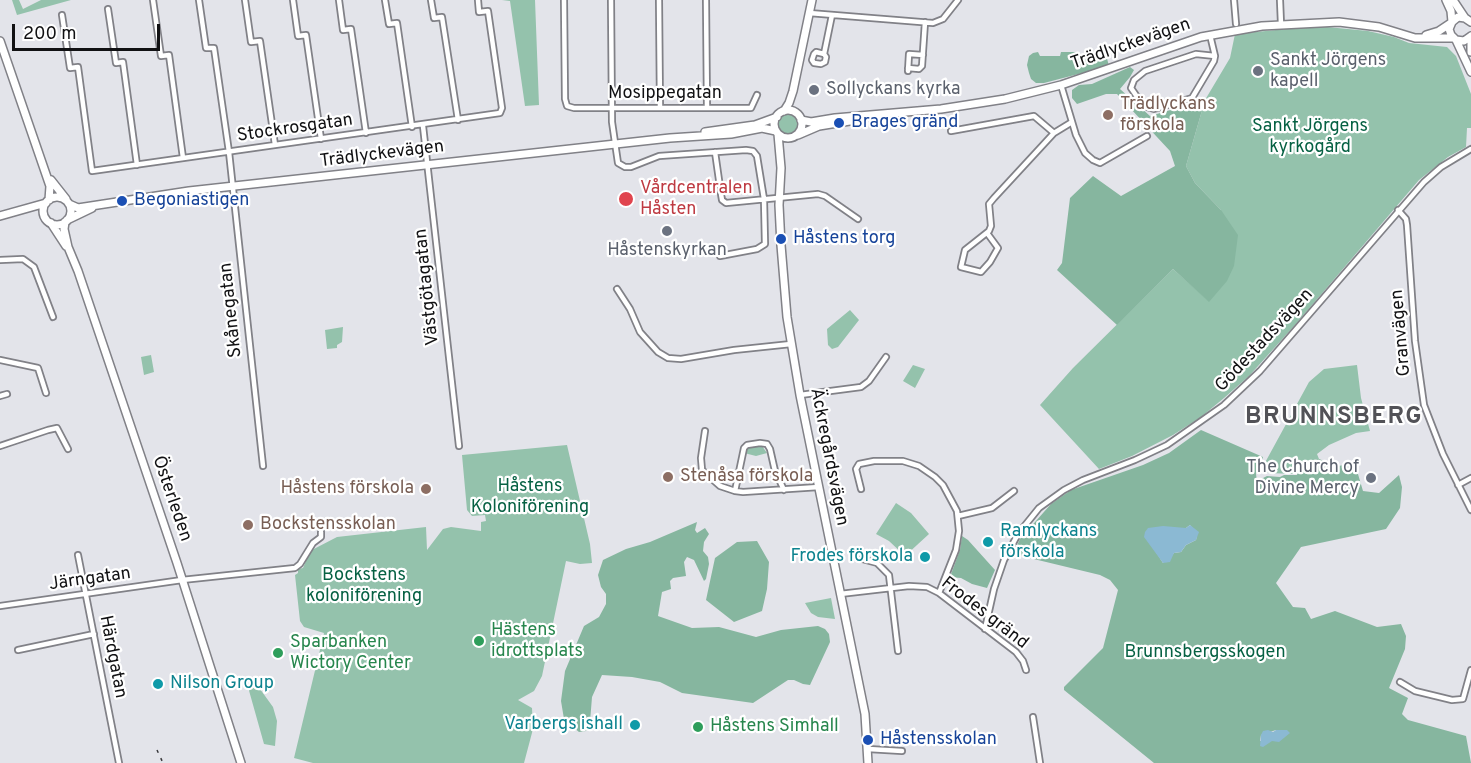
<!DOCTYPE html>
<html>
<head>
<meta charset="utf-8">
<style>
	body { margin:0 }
	#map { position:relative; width:1471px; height:763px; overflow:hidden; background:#e3e4ea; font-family:Overpass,sans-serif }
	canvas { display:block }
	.scale { position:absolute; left:12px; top:24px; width:148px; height:27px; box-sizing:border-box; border:3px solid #111113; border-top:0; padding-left:8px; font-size:18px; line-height:21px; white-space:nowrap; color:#111113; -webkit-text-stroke:4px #fff; paint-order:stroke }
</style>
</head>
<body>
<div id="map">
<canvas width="1471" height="763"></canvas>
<div class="scale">200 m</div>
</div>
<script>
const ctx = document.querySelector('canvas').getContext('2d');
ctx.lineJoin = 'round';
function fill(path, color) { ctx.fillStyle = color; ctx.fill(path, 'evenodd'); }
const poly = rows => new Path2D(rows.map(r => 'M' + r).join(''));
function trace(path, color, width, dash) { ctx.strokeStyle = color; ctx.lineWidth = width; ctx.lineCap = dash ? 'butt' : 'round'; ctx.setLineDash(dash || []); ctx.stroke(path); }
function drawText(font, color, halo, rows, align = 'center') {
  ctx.font = font + ' Overpass,sans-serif'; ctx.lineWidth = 4.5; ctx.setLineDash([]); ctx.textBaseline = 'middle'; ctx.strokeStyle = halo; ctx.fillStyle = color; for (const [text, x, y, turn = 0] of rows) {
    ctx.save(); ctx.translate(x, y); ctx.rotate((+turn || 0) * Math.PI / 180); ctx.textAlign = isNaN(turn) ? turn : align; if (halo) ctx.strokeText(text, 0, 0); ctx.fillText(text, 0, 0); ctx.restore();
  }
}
const green = poly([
	[12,0,19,0,23,9,41,0,71,0,17,15],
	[502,0,535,0,539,105,525,106,510,1],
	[1317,26,1368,31,1394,37,1409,43,1447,47,1456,56,1471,94,1471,128,1467,128,1466,147,1448,157,1419,180,1295,325,1249,376,1224,398,1201,417,1173,435,1132,456,1099,469,1040,405,1073,368,1173,269,1209,301,1221,210,1195,183,1186,166,1205,100,1230,58,1235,34],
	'777 125a11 11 0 1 1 22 0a11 11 0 1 1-22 0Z',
	[850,310,859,320,838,347,832,349,828,345,827,329],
	[343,327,342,342,337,345,337,348,327,349,325,330],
	[151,355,154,372,144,375,141,357],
	[913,365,925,369,915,388,903,381],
	[1357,365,1361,398,1370,431,1356,433,1329,445,1317,454,1319,459,1300,462,1296,474,1268,473,1261,470,1309,382,1324,369],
	[567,445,590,544,592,563,580,564,566,561,542,676,534,691,518,700,532,708,533,729,524,763,313,763,294,758,324,633,304,627,300,621,295,575,298,573,298,569,303,568,310,551,337,537,426,527,427,550,443,529,451,527,481,531,481,522,486,521,485,515,472,516,467,510,462,455],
	[762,446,767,453,756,456,744,453,749,447],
	[896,503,911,513,929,534,905,556,889,541,876,534],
	[831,598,835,619,818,617,811,613,805,603],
	[248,687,260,689,273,707,277,721,275,746,264,744]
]);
const forest = poly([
	[1105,51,1109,66,1044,83,1036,83,1031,79,1029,73,1027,65,1029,56,1033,53,1038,52,1040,56,1060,56,1061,52,1077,52,1079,56,1099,56,1100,52],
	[1130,67,1134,70,1130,77,1120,89,1150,116,1205,100,1186,166,1195,183,1221,210,1238,235,1234,266,1227,281,1209,302,1173,269,1117,325,1057,270,1062,263,1070,198,1093,176,1121,196,1175,166,1170,151,1117,94,1106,94,1077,104,1072,98,1072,90,1079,85,1092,84],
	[1201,430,1263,457,1256,474,1257,481,1267,476,1280,477,1284,475,1297,475,1300,462,1319,459,1337,466,1355,464,1363,491,1379,493,1399,475,1402,487,1400,508,1386,529,1301,547,1276,583,1293,607,1305,608,1311,619,1335,611,1377,627,1401,624,1406,636,1405,649,1389,688,1408,698,1402,714,1408,720,1466,736,1471,763,1154,763,1064,690,1064,687,1103,648,1118,590,1110,580,1100,575,1013,554,1020,539,1051,504,1071,490,1143,465,1169,453],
	[1190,525,1197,535,1196,540,1186,545,1181,552,1174,553,1163,563,1156,552,1148,528,1186,528],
	[1276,730,1287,730,1279,741,1260,741,1261,735],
	[697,522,695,530,697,533,705,528,709,534,704,542,703,551,708,557,709,564,706,579,704,581,694,560,687,557,684,562,686,576,673,578,670,581,671,589,662,592,658,616,692,628,719,627,756,637,781,630,818,626,825,629,829,634,830,642,810,685,803,684,794,680,788,680,753,703,682,693,660,682,632,677,602,675,592,697,590,722,586,731,579,732,564,719,561,701,565,671,584,626,599,617,606,604,606,594,601,587,598,575,603,560,626,549,650,542],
	[962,536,968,540,995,570,987,588,972,584,961,578,950,577,960,550],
	[757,541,769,562,767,589,762,611,734,622,706,600,715,558,737,542]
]);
const water = poly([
	[1190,525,1199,532,1196,540,1186,545,1181,552,1174,553,1170,562,1163,563,1144,537,1145,532,1148,528,1163,526,1186,528],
	[1268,730,1273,732,1276,730,1287,730,1290,733,1279,742,1272,741,1263,747,1260,746,1261,735,1263,731]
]);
const street = poly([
	[153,0,161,56,169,55,183,158],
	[199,0,206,48,214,48,229,152,263,466],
	[245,0,251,42,260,41,275,145],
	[293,0,298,36,306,35,321,139],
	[339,0,343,30,351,29,366,133],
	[385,0,389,24,397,23,412,127],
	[431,0,434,18,442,17,458,120],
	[564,0,565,99,567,106,574,108,751,108,757,95],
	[611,0,612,122,618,163,625,167,631,167,659,156,746,150,753,151,757,156,764,199,765,244,757,249,720,256],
	[659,0,660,108],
	[706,0,707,108],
	[1234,0,1236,24],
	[1280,0,1281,24],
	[108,9,116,63,123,62,137,165],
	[809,13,933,23,943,19,958,0],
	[62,15,70,68,78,67,92,171,500,113,502,108,488,11,479,12,478,0],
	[1210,35,1215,56,1214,61,1192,98,1154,109,1147,107,1140,101,1131,88,1134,80,1145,71,1196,54,1215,56],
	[824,54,816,52,814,54,812,60,814,63,821,64,825,62,826,57,824,54,832,15],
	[908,68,919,69,922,66,925,22],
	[908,71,909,54,923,55],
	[1061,85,1076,135,1085,153,1093,160,1100,163,1147,136],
	[423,126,459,446],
	[951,131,1034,116,1054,133],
	[715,152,721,194,722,200,726,203,818,194,825,196,858,219],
	[1398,210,1406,219,1407,225,1415,341,1424,405,1443,454,1471,510],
	[987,233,998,248,990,262,981,272,961,267,965,250,989,231,991,226,989,204,994,198,1054,133,1072,122],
	[0,260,23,259,34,267,53,317],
	[617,289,630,309,640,332,658,352,668,358,681,359,734,350,791,344],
	[0,360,38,368,46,393],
	[800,395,861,387,869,381,886,357],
	[0,396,7,394],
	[705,431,701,458,702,470,720,486,735,491,743,492,819,487],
	[0,446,48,430,57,428,68,449],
	[1458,485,1471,478],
	[861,489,856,469,859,464,874,461,903,461,919,466,935,477,943,485,957,511,959,531,956,550,939,593],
	[735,491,744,448,747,445,760,443,767,444,770,449,775,471,784,490],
	[958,516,992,508,1014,491],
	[78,555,119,763],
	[862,559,877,563,889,575,898,651],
	[840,594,909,586,927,587,939,593,1016,652,1023,661,1026,670],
	[0,606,182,580,295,568,300,564,313,543,321,537,321,532],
	[985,629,994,589,1004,560,1018,534,1039,508,1064,490,1083,480,1135,460,1167,445,1224,405,1260,371,1424,182,1441,167,1471,149],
	[18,650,94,634],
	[1400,682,1415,691,1452,700,1463,699,1471,670],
	[1033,717,1040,763],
	[868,749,902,751]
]);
const secondary = poly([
	[1446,0,1451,11,1452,22],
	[1453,0,1465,18],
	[1471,22,1465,18,1458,17,1452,22,1449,29,1451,35,1456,40,1464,41,1471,36],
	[1426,35,1439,31,1451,23],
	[1456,40,1471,72],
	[1471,40,1471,52],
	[0,41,50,186,49,200],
	'774 124a14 14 0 1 1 28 0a14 14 0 1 1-28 0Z',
	[784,111,789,103,793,91,812,0],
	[801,120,811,122,835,118,941,109,1005,99,1061,85,1201,37,1262,26,1339,22,1379,27,1415,38,1453,38],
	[705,132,755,125,777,117],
	[778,134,781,168,779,205,781,245,787,317,800,395,865,714,868,763],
	[798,135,819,126,862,119],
	[51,180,66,199],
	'43 211a14 14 0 1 1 28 0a14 14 0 1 1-28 0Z',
	[69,204,78,208,189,191,670,138,731,134,762,128,776,131],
	[0,216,46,203],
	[67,220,92,208],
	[65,222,64,229,68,247,78,271,177,563,241,763],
	[51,223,66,246]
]);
const rail = poly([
	[157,750,163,763]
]);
const markers = [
	[1258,71,6,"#6b7280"],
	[814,90,6,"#6b7280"],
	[1108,115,6,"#8d6e63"],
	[839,123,6,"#1a4fb4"],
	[626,199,8,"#e0444e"],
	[122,201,6,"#1a4fb4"],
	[667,231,6,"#6b7280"],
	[781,239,6,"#1a4fb4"],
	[668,477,6,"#8d6e63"],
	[1371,478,6,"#6b7280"],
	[426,489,6,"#8d6e63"],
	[248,525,6,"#8d6e63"],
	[988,542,6,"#0f9aa8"],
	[925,557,6,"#0f9aa8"],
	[479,641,6,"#2e9e5b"],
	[278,653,6,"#2e9e5b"],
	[158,684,6,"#0f9aa8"],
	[635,725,6,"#0f9aa8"],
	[698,727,6,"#2e9e5b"],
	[868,740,6,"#1a4fb4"]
];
const streetNames = [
	["Trädlyckevägen",1131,45,-19],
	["Mosippegatan",665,94],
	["Stockrosgatan",295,129,-8],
	["Trädlyckevägen",382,155,-7],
	["Västgötagatan",428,287,-96],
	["Skånegatan",232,310,-96],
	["Granvägen",1402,333,-95],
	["Gödestadsvägen",1265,341,-47],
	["Äckregårdsvägen",828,457,79],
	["Österleden",171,499,71],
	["Järngatan",90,580,-8],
	["Frodes gränd",984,614,38],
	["Härdgatan",112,657,79]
];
const worshipNames = [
	["Sankt Jörgens",1270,61],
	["kapell",1270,82],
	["Sollyckans kyrka",826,90],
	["Håstenskyrkan",667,251,"center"],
	["The Church of",1359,468,"right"],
	["Divine Mercy",1359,489,"right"]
];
const educationNames = [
	["Trädlyckans",1120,105],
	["förskola",1120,126],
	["Stenåsa förskola",680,477],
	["Håstens förskola",414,489,"right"],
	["Bockstensskolan",260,525]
];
const transitNames = [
	["Brages gränd",851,123],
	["Begoniastigen",134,201],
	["Håstens torg",793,239],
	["Håstensskolan",880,740]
];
const parkNames = [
	["Sankt Jörgens",1310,127],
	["kyrkogård",1310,148],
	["Håstens",530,487],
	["Koloniförening",530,508],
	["Bockstens",364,576],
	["koloniförening",364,597],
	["Brunnsbergsskogen",1205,653]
];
const healthNames = [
	["Vårdcentralen",640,189],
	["Håsten",640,210]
];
const cultureNames = [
	["Ramlyckans",1000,532],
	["förskola",1000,553],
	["Frodes förskola",913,557,"right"],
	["Nilson Group",170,684],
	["Varbergs ishall",623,725,"right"]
];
const leisureNames = [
	["Hästens",491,631],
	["idrottsplats",491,652],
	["Sparbanken",290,643],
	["Wictory Center",290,664],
	["Håstens Simhall",710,727]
];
const districtNames = [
	["BRUNNSBERG",1334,418]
];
fill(green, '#94c2ac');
fill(forest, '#86b69f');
fill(water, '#8bb9d3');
trace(street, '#818187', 8);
trace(secondary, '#818187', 10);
trace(street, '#fff', 4.5);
trace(secondary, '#fff', 7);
trace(rail, '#38383b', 1.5, [3, 6]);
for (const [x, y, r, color] of markers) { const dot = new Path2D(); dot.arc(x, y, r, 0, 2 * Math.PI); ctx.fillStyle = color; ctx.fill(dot); trace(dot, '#fff', 2); }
drawText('18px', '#111113', '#fff', streetNames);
drawText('18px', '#5b616d', '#fff', worshipNames, 'left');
drawText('18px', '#785e54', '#fff', educationNames, 'left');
drawText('18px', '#164399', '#fff', transitNames, 'left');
drawText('18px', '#066143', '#fff', parkNames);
drawText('18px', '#be3a42', '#fff', healthNames, 'left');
drawText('18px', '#0d838f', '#fff', cultureNames, 'left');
drawText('18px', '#27864d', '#fff', leisureNames, 'left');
ctx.letterSpacing = '1.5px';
drawText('bold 24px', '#525257', '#fff', districtNames);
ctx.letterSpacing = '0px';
</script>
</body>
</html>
